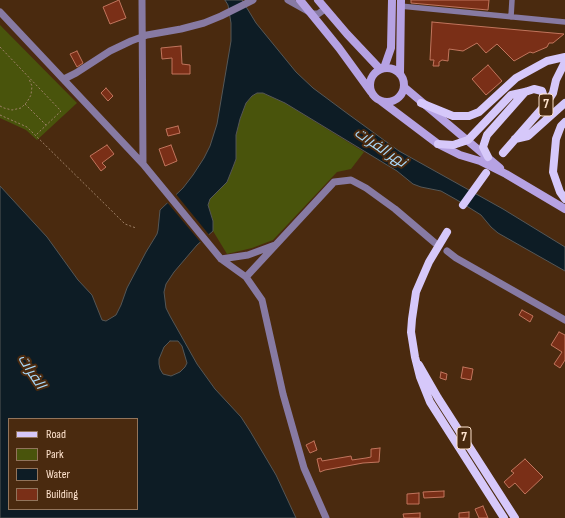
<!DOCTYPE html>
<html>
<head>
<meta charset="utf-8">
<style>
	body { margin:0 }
	#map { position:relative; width:565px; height:518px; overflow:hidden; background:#4a2a0f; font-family:"Sofia Sans Condensed",sans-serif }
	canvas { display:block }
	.legend { position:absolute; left:8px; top:418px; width:130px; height:92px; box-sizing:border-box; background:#4a2a0f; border:1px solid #92745b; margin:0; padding:5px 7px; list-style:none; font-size:12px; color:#fee2cd }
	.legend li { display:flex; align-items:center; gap:8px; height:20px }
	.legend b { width:20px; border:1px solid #92745b }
</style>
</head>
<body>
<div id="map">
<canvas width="565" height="518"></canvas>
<ul class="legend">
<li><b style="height:5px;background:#d6c8fa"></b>Road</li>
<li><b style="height:11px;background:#49540c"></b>Park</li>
<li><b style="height:11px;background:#0d1c25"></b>Water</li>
<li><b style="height:11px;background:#7a2f17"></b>Building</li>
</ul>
</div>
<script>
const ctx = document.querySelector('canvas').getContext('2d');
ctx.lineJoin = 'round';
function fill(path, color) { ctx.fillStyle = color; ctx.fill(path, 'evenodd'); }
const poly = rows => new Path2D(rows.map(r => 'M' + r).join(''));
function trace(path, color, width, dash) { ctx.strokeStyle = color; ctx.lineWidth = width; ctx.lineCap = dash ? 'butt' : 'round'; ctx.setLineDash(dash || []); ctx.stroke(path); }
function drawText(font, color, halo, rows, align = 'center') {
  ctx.font = font + ' "Sofia Sans Condensed",Cairo,sans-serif'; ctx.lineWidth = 4; ctx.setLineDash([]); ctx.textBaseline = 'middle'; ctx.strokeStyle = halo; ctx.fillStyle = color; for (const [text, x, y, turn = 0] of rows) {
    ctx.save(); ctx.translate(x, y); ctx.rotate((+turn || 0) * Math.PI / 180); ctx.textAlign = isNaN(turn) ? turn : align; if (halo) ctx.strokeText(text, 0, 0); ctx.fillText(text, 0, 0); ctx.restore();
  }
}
const green = poly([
	[0,25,77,103,37,140,26,130,0,118],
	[257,93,263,93,285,103,364,152,351,169,337,172,273,240,252,248,227,254,213,231,213,221,208,205,210,199,227,182,233,167,236,159,236,135,240,119,246,103,252,96]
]);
const water = poly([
	[225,0,242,0,256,23,296,72,313,88,348,114,399,151,503,209,565,247,565,271,498,233,491,227,481,215,457,200,441,191,421,187,413,184,397,171,285,103,263,93,257,93,252,96,246,103,240,119,236,135,236,159,233,167,227,182,210,199,208,205,213,221,213,231,197,245,174,272,166,284,164,292,166,308,170,316,197,364,215,389,241,417,250,431,276,475,296,518,0,518,0,186,47,237,78,280,92,295,102,320,106,321,116,315,121,305,127,288,146,252,157,234,158,230,160,210,183,188,193,175,204,158,210,146,217,124,231,41,231,23,228,5,225,0],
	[170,341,178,341,182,346,187,363,185,367,180,372,171,376,163,374,160,369,159,364,159,359,164,347,170,341],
	[9,419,137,419,137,509,9,509,9,419]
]);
const pier = poly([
	[175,193,210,236,202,244,166,201]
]);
const building = poly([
	[119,0,126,18,110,24,103,7,119,0],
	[411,0,489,0,488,10,411,3,411,0],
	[432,22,453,24,564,34,553,43,549,43,547,47,533,53,530,52,514,61,497,44,486,53,477,43,463,51,449,49,448,61,442,60,439,62,439,66,433,66,434,60,430,60,432,22],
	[181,46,182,64,190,65,190,74,172,74,172,58,162,59,161,48,181,46],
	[77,51,83,63,77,67,70,54,77,51],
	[488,65,502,81,486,95,472,79,488,65],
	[106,88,113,96,108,101,101,93,106,88],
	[178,126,180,133,168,136,166,129,178,126],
	[107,145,114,154,102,163,106,167,101,171,90,156,107,145],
	[171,145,177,161,165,166,159,149,171,145],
	[522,310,533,316,530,322,519,315,522,310],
	[559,332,565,335,565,360,560,368,554,364,562,352,551,345,559,332],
	[463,367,473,369,471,380,461,378,463,367],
	[441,372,447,374,446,380,440,378,441,372],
	[314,441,317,450,310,453,306,445,314,441],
	[380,448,379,462,363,463,325,470,320,472,317,459,321,458,322,461,351,456,352,460,366,458,371,457,371,449,380,448],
	[525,459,543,477,525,494,515,483,509,488,504,482,514,473,511,471,525,459],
	[444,491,444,497,424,498,423,492,444,491],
	[419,493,419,504,407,504,407,494,419,493],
	[483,506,488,518,479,518,475,509,483,506],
	[469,512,469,518,459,518,459,513,469,512],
	[420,513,420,518,404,518,403,514,420,513]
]);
const path = poly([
	[0,47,61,111,36,135],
	[25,104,46,125],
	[0,106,4,108,12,110,21,108,27,102,31,95,32,86,29,79],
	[0,115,27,127,125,224,136,228]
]);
const minor = poly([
	[400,6,565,22],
	[511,17,512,0]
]);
const tertiary = poly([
	[142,0,143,164],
	[288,0,313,14,318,14,325,9],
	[0,12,143,164,221,259,246,277],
	[64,79,76,73,110,51,131,41,147,35,181,29,204,23,221,16,253,0],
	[447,251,456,258,565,320],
	[221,259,248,255,275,245],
	[326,518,304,468,283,394,262,300,246,277,334,182,351,180,366,188,395,209,435,243]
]);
const secondary = poly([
	[300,0,339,48,371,92],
	[318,0,347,34,380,69],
	[384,68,391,48,392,0],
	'370 85a17 17 0 1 1 34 0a17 17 0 1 1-34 0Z',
	[400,74,401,0],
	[404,87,500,168],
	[381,101,438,144,460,155,480,161,506,174,565,209]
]);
const primary = poly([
	[421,103,453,116,469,116,479,112,516,78,547,61,565,57],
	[565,122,561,126,556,139,553,172,560,192,565,199],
	[515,139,528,136,565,103],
	[438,144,453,145,468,140,511,95,525,92,534,89,542,91,546,104],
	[503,153,546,104,553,93,556,80,565,62],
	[488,157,483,147,487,135,525,92],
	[463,205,486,173],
	[447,232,429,262,416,292,412,319,411,332,415,357,420,377,430,402,504,518],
	[419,365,438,398,515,518]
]);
const shields = [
	[546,105,14],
	[464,438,14]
];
const shieldNames = [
	["7",546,105],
	["7",464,438]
];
const waterNames = [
	["نهر الفرات",380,148,34],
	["الفرات",31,372,57]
];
fill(green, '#49540c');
fill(water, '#0d1c25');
trace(water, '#555757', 1);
fill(pier, '#4a2a0f');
fill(building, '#7a2f17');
trace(building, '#c1755d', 1);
trace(path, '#9e8067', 1, [2, 2]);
trace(minor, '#877aa3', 5.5);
trace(tertiary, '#877aa3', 7);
trace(secondary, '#b6a2e3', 8);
trace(primary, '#d6c8fa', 8);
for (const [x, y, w] of shields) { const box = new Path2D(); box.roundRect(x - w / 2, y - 11, w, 22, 3); ctx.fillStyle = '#4a2a0f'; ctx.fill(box); trace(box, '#fee2cd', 1); }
drawText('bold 13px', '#fee2cd', null, shieldNames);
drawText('italic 15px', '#aadafb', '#4a2a0f', waterNames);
</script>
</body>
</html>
